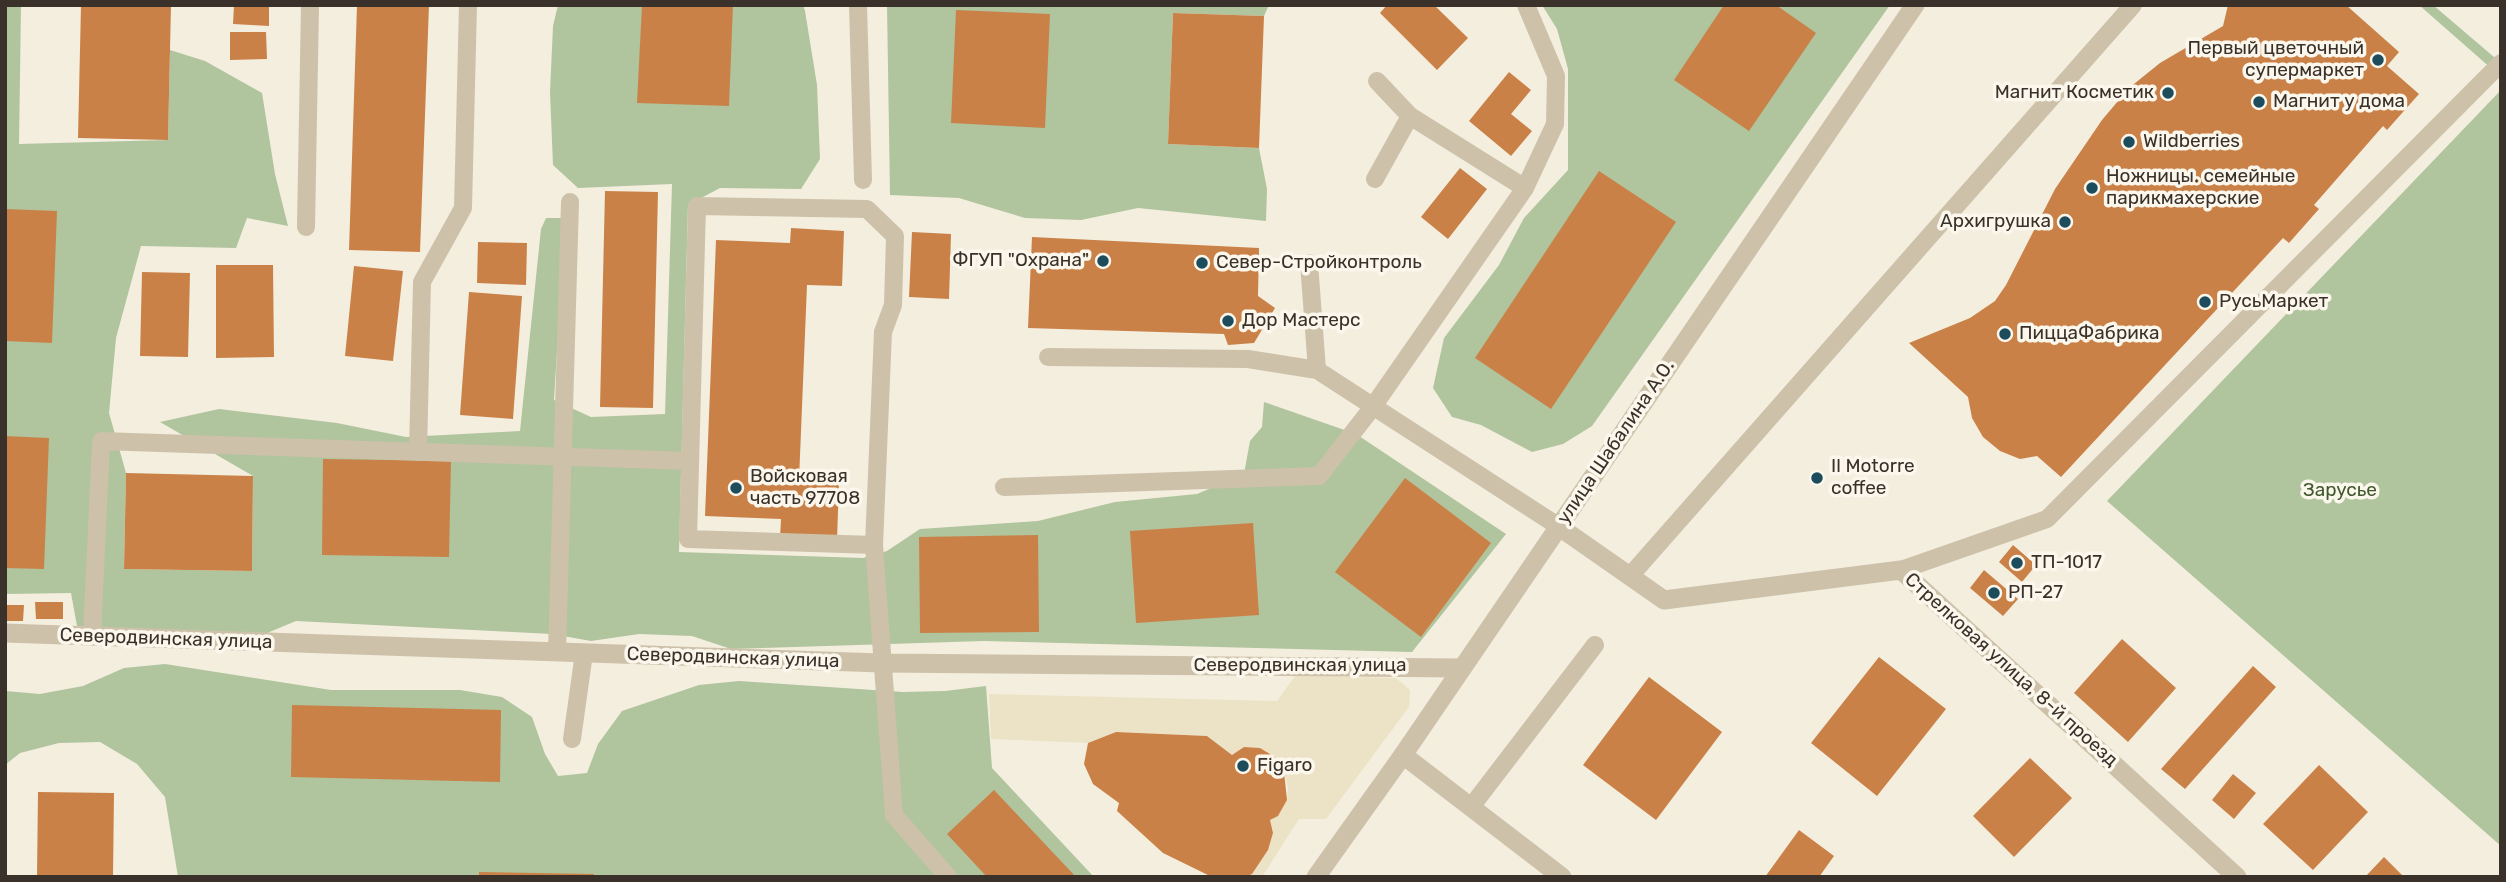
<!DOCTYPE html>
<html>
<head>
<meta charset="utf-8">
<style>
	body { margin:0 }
	#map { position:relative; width:2506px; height:882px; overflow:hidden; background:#f4eedf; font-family:Rubik,sans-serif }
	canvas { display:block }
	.frame { position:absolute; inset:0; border:7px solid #3a322a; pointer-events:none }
</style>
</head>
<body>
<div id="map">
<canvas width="2506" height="882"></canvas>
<div class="frame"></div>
</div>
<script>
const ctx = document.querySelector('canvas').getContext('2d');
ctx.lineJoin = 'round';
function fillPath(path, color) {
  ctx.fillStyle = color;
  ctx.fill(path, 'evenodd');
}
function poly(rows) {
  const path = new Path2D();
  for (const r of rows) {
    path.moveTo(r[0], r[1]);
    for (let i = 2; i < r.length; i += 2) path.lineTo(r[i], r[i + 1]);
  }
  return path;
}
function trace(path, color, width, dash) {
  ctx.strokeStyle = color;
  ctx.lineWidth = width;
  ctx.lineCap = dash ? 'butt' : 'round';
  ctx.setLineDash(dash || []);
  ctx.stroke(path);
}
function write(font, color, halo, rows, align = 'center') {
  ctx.font = font + ' Rubik,sans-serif';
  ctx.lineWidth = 7;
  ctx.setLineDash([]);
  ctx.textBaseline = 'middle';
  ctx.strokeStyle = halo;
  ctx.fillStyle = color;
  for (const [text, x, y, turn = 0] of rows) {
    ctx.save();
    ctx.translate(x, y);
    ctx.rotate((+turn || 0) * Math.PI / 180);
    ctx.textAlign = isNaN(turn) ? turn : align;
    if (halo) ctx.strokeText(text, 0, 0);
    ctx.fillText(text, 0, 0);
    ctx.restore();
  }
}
fillPath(poly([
	[5,5,21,5,19,144,168,140,170,50,205,61,262,93,275,174,288,226,247,218,236,248,141,246,116,338,109,413,126,473,124,569,252,571,253,476,160,422,219,409,337,423,406,437,520,431,541,229,546,218,565,218,554,400,591,417,665,414,672,184,578,188,553,165,550,92,553,26,558,5,803,5,805,11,817,85,820,159,801,189,720,188,688,205,679,552,863,558,887,551,920,529,1038,521,1115,502,1197,494,1244,474,1250,441,1262,427,1264,402,1356,434,1506,534,1412,652,984,641,731,649,692,636,639,634,591,641,552,634,296,621,255,638,77,626,71,593,5,594],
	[887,5,1269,5,1264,16,1173,13,1168,144,1259,148,1267,189,1266,221,1138,208,1081,220,1025,218,959,198,890,195],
	[1542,5,1890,5,1592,426,1563,444,1532,452,1481,425,1452,417,1433,388,1444,338,1499,265,1524,218,1568,170,1568,69,1557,29],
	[2419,5,2433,5,2501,63,2501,77],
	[2501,90,2501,846,2107,501],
	[165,664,331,690,460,690,502,697,532,717,545,754,558,776,587,773,598,744,622,711,699,685,739,681,903,692,945,691,986,686,992,768,1094,877,178,877,165,797,137,764,100,742,59,743,20,753,5,765,5,691,40,694,83,686,124,668]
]), '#b0c49e');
fillPath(poly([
	[1295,676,1396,678,1410,690,1409,707,1326,819,1299,819,1262,877,1245,877,1252,874,1268,850,1273,833,1270,820,1278,816,1287,800,1288,787,1284,772,1275,757,1260,748,1244,747,1232,755,1207,736,1116,732,1088,743,991,739,989,694,1277,701]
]), '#ece3c6');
fillPath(poly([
	[81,5,171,5,168,140,78,138],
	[234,5,269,5,269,26,233,24],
	[357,5,429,5,420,252,349,250],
	[642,5,733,5,729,106,637,103],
	[1387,5,1434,5,1468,38,1437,70,1380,13],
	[1724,5,1776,5,1816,33,1749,131,1674,80],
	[2228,5,2346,5,2399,52,2387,66,2419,94,2387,130,2383,126,2314,205,2319,209,2289,243,2283,238,2061,477,2037,456,2020,459,2000,451,1983,437,1972,418,1968,397,1909,343,1970,318,1995,301,2006,285,2055,189,2102,120,2129,88,2160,63,2223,26],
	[956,10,1050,14,1045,128,951,123],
	[1173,13,1264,16,1259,148,1168,144],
	[230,32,266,32,267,59,230,60],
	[1509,72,1531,90,1511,114,1532,131,1511,156,1469,121],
	[1460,168,1487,189,1448,239,1421,217],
	[1599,171,1676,222,1551,409,1475,358],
	[605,191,658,192,653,408,600,407],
	[5,209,57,211,52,343,5,341],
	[791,228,844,231,842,286,807,285,799,480,839,482,837,540,780,538,781,519,705,516,716,240,790,243],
	[912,232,951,234,949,299,909,297],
	[1032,237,1259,248,1258,296,1275,308,1254,343,1228,345,1224,334,1028,328],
	[478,242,527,243,526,285,477,283],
	[216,265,273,265,274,357,216,358],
	[354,266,403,271,393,361,345,356],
	[142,272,190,273,188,357,140,356],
	[469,292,522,296,513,419,460,415],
	[5,436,49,438,44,569,5,568],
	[323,459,451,461,449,557,322,555],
	[126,473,253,476,252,571,124,569],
	[1405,478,1491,543,1421,637,1335,572],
	[1253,523,1259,615,1136,623,1130,531],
	[1038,535,1039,632,920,633,919,537],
	[2013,545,2036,565,2022,582,1999,562],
	[1984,570,2018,599,2003,616,1970,588],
	[35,602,63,602,63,619,36,619],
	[5,605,24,605,23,621,5,621],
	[2122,639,2176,688,2128,742,2074,693],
	[1879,657,1946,709,1877,796,1811,743],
	[2253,666,2276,687,2185,789,2161,769],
	[1649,677,1722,732,1656,820,1583,765],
	[292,705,501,710,500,782,291,777],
	[1116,732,1207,736,1232,755,1244,747,1260,748,1275,757,1284,772,1287,800,1278,816,1270,820,1273,833,1268,850,1252,874,1245,877,1212,877,1163,853,1117,811,1119,803,1093,784,1084,764,1088,743],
	[2030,758,2072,798,2014,857,1973,816],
	[2319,765,2368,812,2313,870,2263,824],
	[2233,774,2256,793,2234,819,2212,800],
	[994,790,1076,877,987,877,947,834],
	[38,792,114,793,113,877,37,877],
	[1799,830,1834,856,1819,877,1765,877],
	[2384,857,2404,877,2365,877],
	[479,872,594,874,594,877,479,877]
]), '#ca8147');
trace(poly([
	[858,5,863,180],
	[1377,81,1410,116],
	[1375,179,1410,116,1525,188],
	[697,206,867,209,895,236,893,305,883,332,874,545,688,539,697,206],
	[306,227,310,5],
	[1309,263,1317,370],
	[1048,357,1248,359,1317,370,1558,526],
	[418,452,422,282,463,208,468,5],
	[1004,487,1319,476,1372,408,1525,188,1555,124,1556,76,1526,5],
	[874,545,894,815,948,877],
	[1901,570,2047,519,2501,63],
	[1630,576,2133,5],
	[92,636,101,441,690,461],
	[557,652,570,202],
	[572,739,584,653],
	[1471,807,1595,645]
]), '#cdc1aa', 18);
trace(poly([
	[1558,526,1664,600,1901,570,2237,877],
	[5,633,881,663,1461,668],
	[1403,755,1562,877]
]), '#cdc1aa', 19);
trace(poly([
	[1316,877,1403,755,1915,5]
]), '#cdc1aa', 19);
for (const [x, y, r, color] of [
	[2378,60,7,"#1d4c5d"],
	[2168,93,7,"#1d4c5d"],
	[2259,102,7,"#1d4c5d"],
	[2129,142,7,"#1d4c5d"],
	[2092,188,7,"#1d4c5d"],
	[2065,222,7,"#1d4c5d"],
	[1103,261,7,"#1d4c5d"],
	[1202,263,7,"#1d4c5d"],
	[2205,302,7,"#1d4c5d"],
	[1228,321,7,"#1d4c5d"],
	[2005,334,7,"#1d4c5d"],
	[1817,478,7,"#1d4c5d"],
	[736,488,7,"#1d4c5d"],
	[2017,563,7,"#1d4c5d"],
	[1994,593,7,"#1d4c5d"],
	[1243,766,7,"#1d4c5d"]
]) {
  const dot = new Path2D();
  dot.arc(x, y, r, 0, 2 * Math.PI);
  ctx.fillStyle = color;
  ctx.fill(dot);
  trace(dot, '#fbf7ec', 2.5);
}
write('19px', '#3a322a', '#fbf7ec', [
	["Первый цветочный",2364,49,"right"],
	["супермаркет",2364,71,"right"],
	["Магнит Косметик",2154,93,"right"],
	["Магнит у дома",2273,102],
	["Wildberries",2143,142],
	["Ножницы. семейные",2106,177],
	["парикмахерские",2106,199],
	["Архигрушка",2051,222,"right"],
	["ФГУП \"Охрана\"",1089,261,"right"],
	["Север-Стройконтроль",1216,263],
	["РусьМаркет",2219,302],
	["Дор Мастерс",1242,321],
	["ПиццаФабрика",2019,334],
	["Il Motorre",1831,467],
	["coffee",1831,489],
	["Войсковая",750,477],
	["часть 97708",750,499],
	["ТП-1017",2031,563],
	["РП-27",2008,593],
	["Figaro",1257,766]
], 'left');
write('19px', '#3a322a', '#fbf7ec', [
	["улица Шабалина А.О.",1616,442,-56],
	["Северодвинская улица",166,639,2],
	["Северодвинская улица",733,658,2],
	["Северодвинская улица",1300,666],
	["Стрелковая улица, 8-й проезд",2011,670,42]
]);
write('19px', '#40592d', '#fbf7ec', [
	["Зарусье",2340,491]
]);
</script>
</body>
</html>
